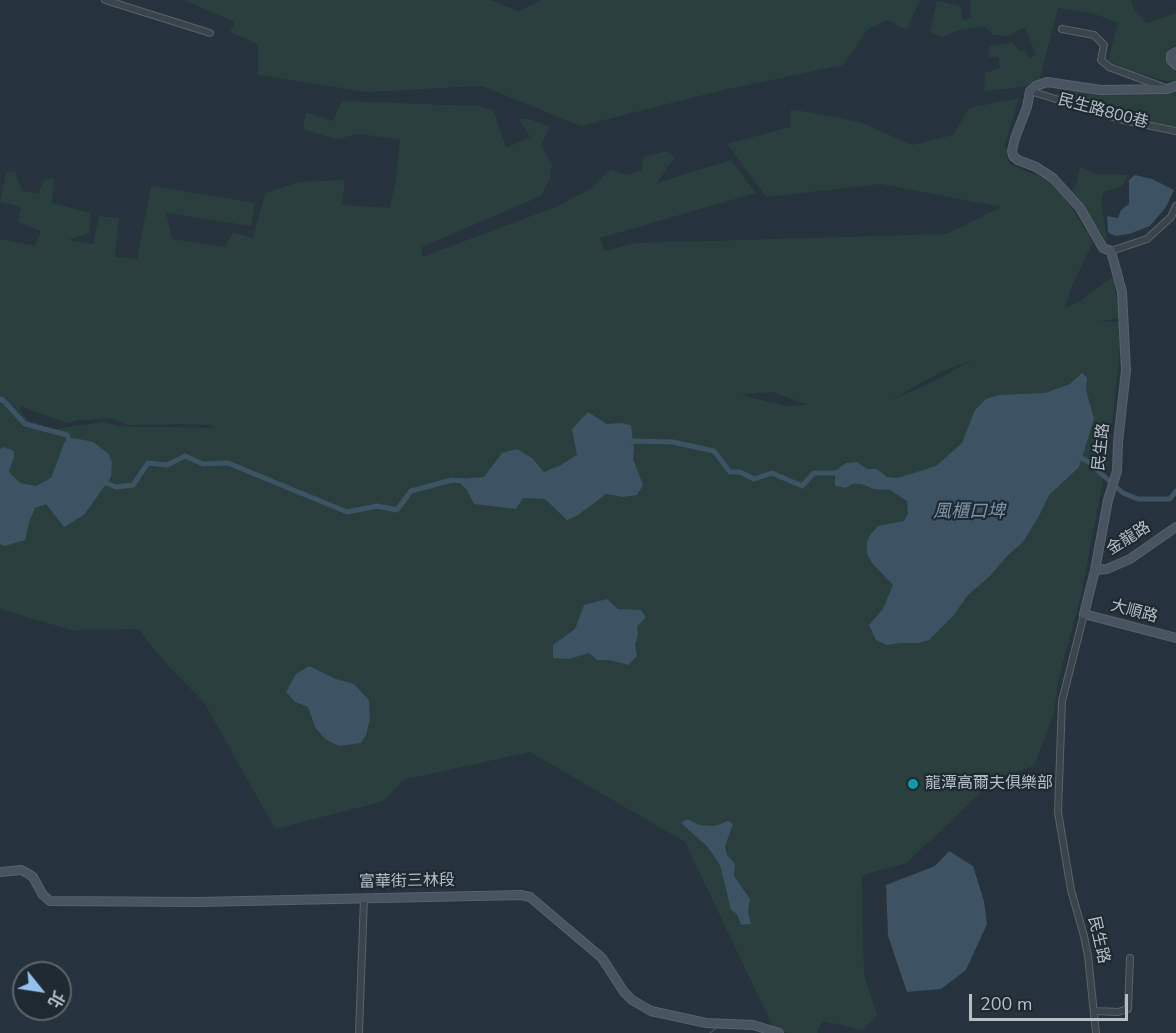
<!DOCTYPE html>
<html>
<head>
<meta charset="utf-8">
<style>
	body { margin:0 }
	#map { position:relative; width:1176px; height:1033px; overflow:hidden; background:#26323c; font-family:"Nunito Sans","Noto Sans TC",sans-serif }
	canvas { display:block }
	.north { position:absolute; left:12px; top:961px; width:60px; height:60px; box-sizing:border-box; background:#1f2931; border:2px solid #5b656d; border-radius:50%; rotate:120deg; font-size:16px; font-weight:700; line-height:24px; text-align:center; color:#b6bfc7 }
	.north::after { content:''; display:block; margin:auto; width:21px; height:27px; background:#94c2ee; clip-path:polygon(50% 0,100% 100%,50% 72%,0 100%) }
	.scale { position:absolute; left:969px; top:994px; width:159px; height:27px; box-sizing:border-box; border:3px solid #b6bfc7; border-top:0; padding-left:8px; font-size:18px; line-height:21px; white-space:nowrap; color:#b6bfc7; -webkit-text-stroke:4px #1f2931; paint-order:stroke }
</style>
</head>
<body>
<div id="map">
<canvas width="1176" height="1033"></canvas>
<div class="north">北</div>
<div class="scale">200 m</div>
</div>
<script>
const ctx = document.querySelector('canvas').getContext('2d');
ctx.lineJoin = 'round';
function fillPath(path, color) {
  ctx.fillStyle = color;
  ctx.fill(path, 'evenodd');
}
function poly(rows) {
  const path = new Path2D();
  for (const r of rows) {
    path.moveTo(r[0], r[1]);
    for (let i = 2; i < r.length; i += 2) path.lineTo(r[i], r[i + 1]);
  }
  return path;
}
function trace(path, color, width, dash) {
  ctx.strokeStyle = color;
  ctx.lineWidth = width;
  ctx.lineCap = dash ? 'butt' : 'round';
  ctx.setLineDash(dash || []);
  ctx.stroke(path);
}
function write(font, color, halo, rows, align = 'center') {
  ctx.font = font + ' "Nunito Sans","Noto Sans TC",sans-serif';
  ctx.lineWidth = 4.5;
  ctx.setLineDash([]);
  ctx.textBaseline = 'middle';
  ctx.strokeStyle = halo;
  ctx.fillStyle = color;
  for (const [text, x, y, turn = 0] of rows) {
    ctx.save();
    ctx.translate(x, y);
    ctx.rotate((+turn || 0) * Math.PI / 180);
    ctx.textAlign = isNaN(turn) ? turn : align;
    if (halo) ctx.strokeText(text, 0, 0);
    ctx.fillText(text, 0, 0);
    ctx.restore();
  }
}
fillPath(poly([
	[183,0,490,0,518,11,542,0,920,0,906,30,888,20,868,29,843,65,719,91,581,126,482,86,367,92,258,75,258,44,230,32,235,22],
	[970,0,1131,0,1134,10,1147,23,1176,13,1176,45,1170,49,1165,56,1176,65,1176,81,1169,82,1131,71,1108,61,1118,23,1092,13,1058,8,1039,82,1024,87,984,91,985,73,1000,68,998,57,988,57,990,46,1013,43,1020,51,1025,50,1029,58,1036,55,1025,27,1008,36,993,35,983,26,956,31,942,37,930,32,937,1,961,6,962,20,971,18],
	[1176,89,1176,127,1145,122,1120,106,1098,109,1054,94,1069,91,1147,92],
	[1019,98,1005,144,1009,164,1044,178,1058,187,1093,242,1071,288,1065,308,1080,301,1113,276,1120,318,1095,322,1123,322,1107,469,1105,469,1081,596,1060,673,1053,716,1034,766,996,778,907,863,862,875,864,975,877,1015,863,1030,822,1021,817,1033,789,1033,774,1029,685,842,530,752,403,780,384,801,275,829,205,704,169,667,138,629,71,630,0,609,0,239,35,246,41,231,17,222,21,207,0,202,6,172,15,171,22,191,39,193,44,180,54,177,52,203,91,213,89,233,68,240,93,244,99,216,119,218,115,257,137,259,151,186,255,203,251,226,166,213,172,239,225,247,233,232,253,238,265,193,299,182,345,180,342,205,390,208,396,179,400,139,357,134,338,139,325,136,303,129,306,112,333,121,342,101,479,106,494,111,506,148,530,137,519,119,529,119,550,127,541,145,552,164,550,179,541,196,422,247,422,257,558,206,592,188,610,169,627,175,642,170,643,157,667,151,675,157,657,183,731,160,756,193,600,238,605,251,636,243,947,234,1001,207,881,184,766,197,727,144,790,127,791,109,860,122,912,145,953,135,969,108],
	[972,360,932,382,889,401,943,371],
	[773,392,809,405,787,406,740,395],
	[20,406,67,423,79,420,112,418,127,425,182,424,208,425,217,428,118,426,103,422,55,429,29,421,20,410],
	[1080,167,1096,174,1128,175,1122,186,1103,192,1101,201,1107,242,1072,190,1076,185]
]), '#293f3e');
fillPath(poly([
	[1135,175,1152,179,1174,190,1166,207,1150,226,1129,234,1115,236,1108,232,1107,216,1118,218,1121,210,1129,204,1129,180],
	[1082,373,1087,378,1086,390,1094,419,1079,467,1049,495,1039,516,1023,542,1007,556,990,576,968,595,953,616,929,640,919,643,900,643,887,645,876,640,869,625,883,609,893,585,872,563,867,553,867,542,870,535,878,526,904,521,908,514,907,501,890,490,874,489,861,484,852,484,846,488,835,486,835,471,846,463,857,462,867,469,877,469,887,477,897,478,936,466,962,443,975,410,986,399,1000,395,1045,393,1070,384],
	[588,412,607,424,620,423,631,425,634,450,633,459,643,485,637,495,623,497,606,494,578,515,567,520,545,499,523,498,516,509,474,504,467,490,456,479,484,477,502,453,517,449,532,458,544,472,561,465,577,455,572,429],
	[74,438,93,442,109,454,112,463,111,477,84,515,64,527,46,504,35,508,29,522,25,540,5,546,0,544,0,449,4,447,14,451,14,457,9,472,20,483,36,486,51,478,65,441],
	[607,599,618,609,641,610,646,617,637,627,638,635,635,645,637,656,628,665,609,660,597,660,589,653,569,659,553,658,553,645,575,629,584,605],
	[309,666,336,679,354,684,369,700,370,720,366,735,361,743,339,746,325,739,315,727,308,707,295,702,286,692,296,674],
	[687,819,700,825,714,826,728,821,733,824,725,846,727,855,735,864,734,876,750,899,748,912,751,924,741,925,737,914,731,910,720,865,707,846,681,823],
	[949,851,973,866,984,901,987,924,966,970,941,989,907,992,888,936,886,885,935,866]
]), '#3d5263');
trace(poly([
	[710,1033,716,1028]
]), '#3d5263', 1.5);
trace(poly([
	[0,400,2,399,25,424,67,435,72,446],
	[627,444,634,441,673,442,714,451,730,472,740,472,754,479,772,473,802,486,814,473,840,473],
	[1076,459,1081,458,1087,461,1123,493,1138,499,1170,499,1176,491],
	[101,481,116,487,133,485,148,463,167,465,185,456,203,464,228,463,347,512,377,506,397,510,411,491,452,480,464,481]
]), '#3d5263', 5);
const street = poly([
	[105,0,210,33],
	[1062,29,1094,35,1104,45,1101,60,1109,67,1163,87],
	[1030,91,1123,120,1176,131],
	[1111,251,1147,239,1171,217,1176,206],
	[1084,614,1062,701,1058,812,1071,890,1084,936,1088,956,1096,1033],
	[1095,1011,1118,1012,1128,1009,1130,958],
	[359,1033,364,898]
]);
const secondary = poly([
	[1176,52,1171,55,1171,60,1176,65],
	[1176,86,1167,89,1101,90,1047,82,1036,86,1030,91,1027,107,1015,138,1012,151,1013,156,1018,160,1036,167,1053,178,1080,208,1103,248,1111,251,1122,292,1126,370,1118,442,1117,471,1108,500,1095,570,1084,614,1176,638],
	[1095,570,1107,569,1130,559,1176,527],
	[0,872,21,870,27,873,33,877,43,895,50,901,198,902,521,895,530,897,602,958,624,992,632,1000,651,1011,706,1023,753,1025,779,1033]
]);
trace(street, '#58626a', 8);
trace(secondary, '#58626a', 10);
trace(street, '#3a444c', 6);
trace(secondary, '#48545f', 8);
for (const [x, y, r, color] of [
	[913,784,6,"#0f9aa8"]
]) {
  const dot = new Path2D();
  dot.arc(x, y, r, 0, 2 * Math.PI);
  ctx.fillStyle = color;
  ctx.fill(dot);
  trace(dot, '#1f2931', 2);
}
write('16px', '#b6bfc7', '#1f2931', [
	["民生路800巷",1103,112,15],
	["民生路",1102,447,-84],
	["金龍路",1129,539,-32],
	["大順路",1134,612,15],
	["富華街三林段",407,882,-1],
	["民生路",1098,940,77]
]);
write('16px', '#b6bfc7', '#1f2931', [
	["龍潭高爾夫俱樂部",925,784]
], 'left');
write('italic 18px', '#7993a8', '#1f2931', [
	["風櫃口埤",969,513]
]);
</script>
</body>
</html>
